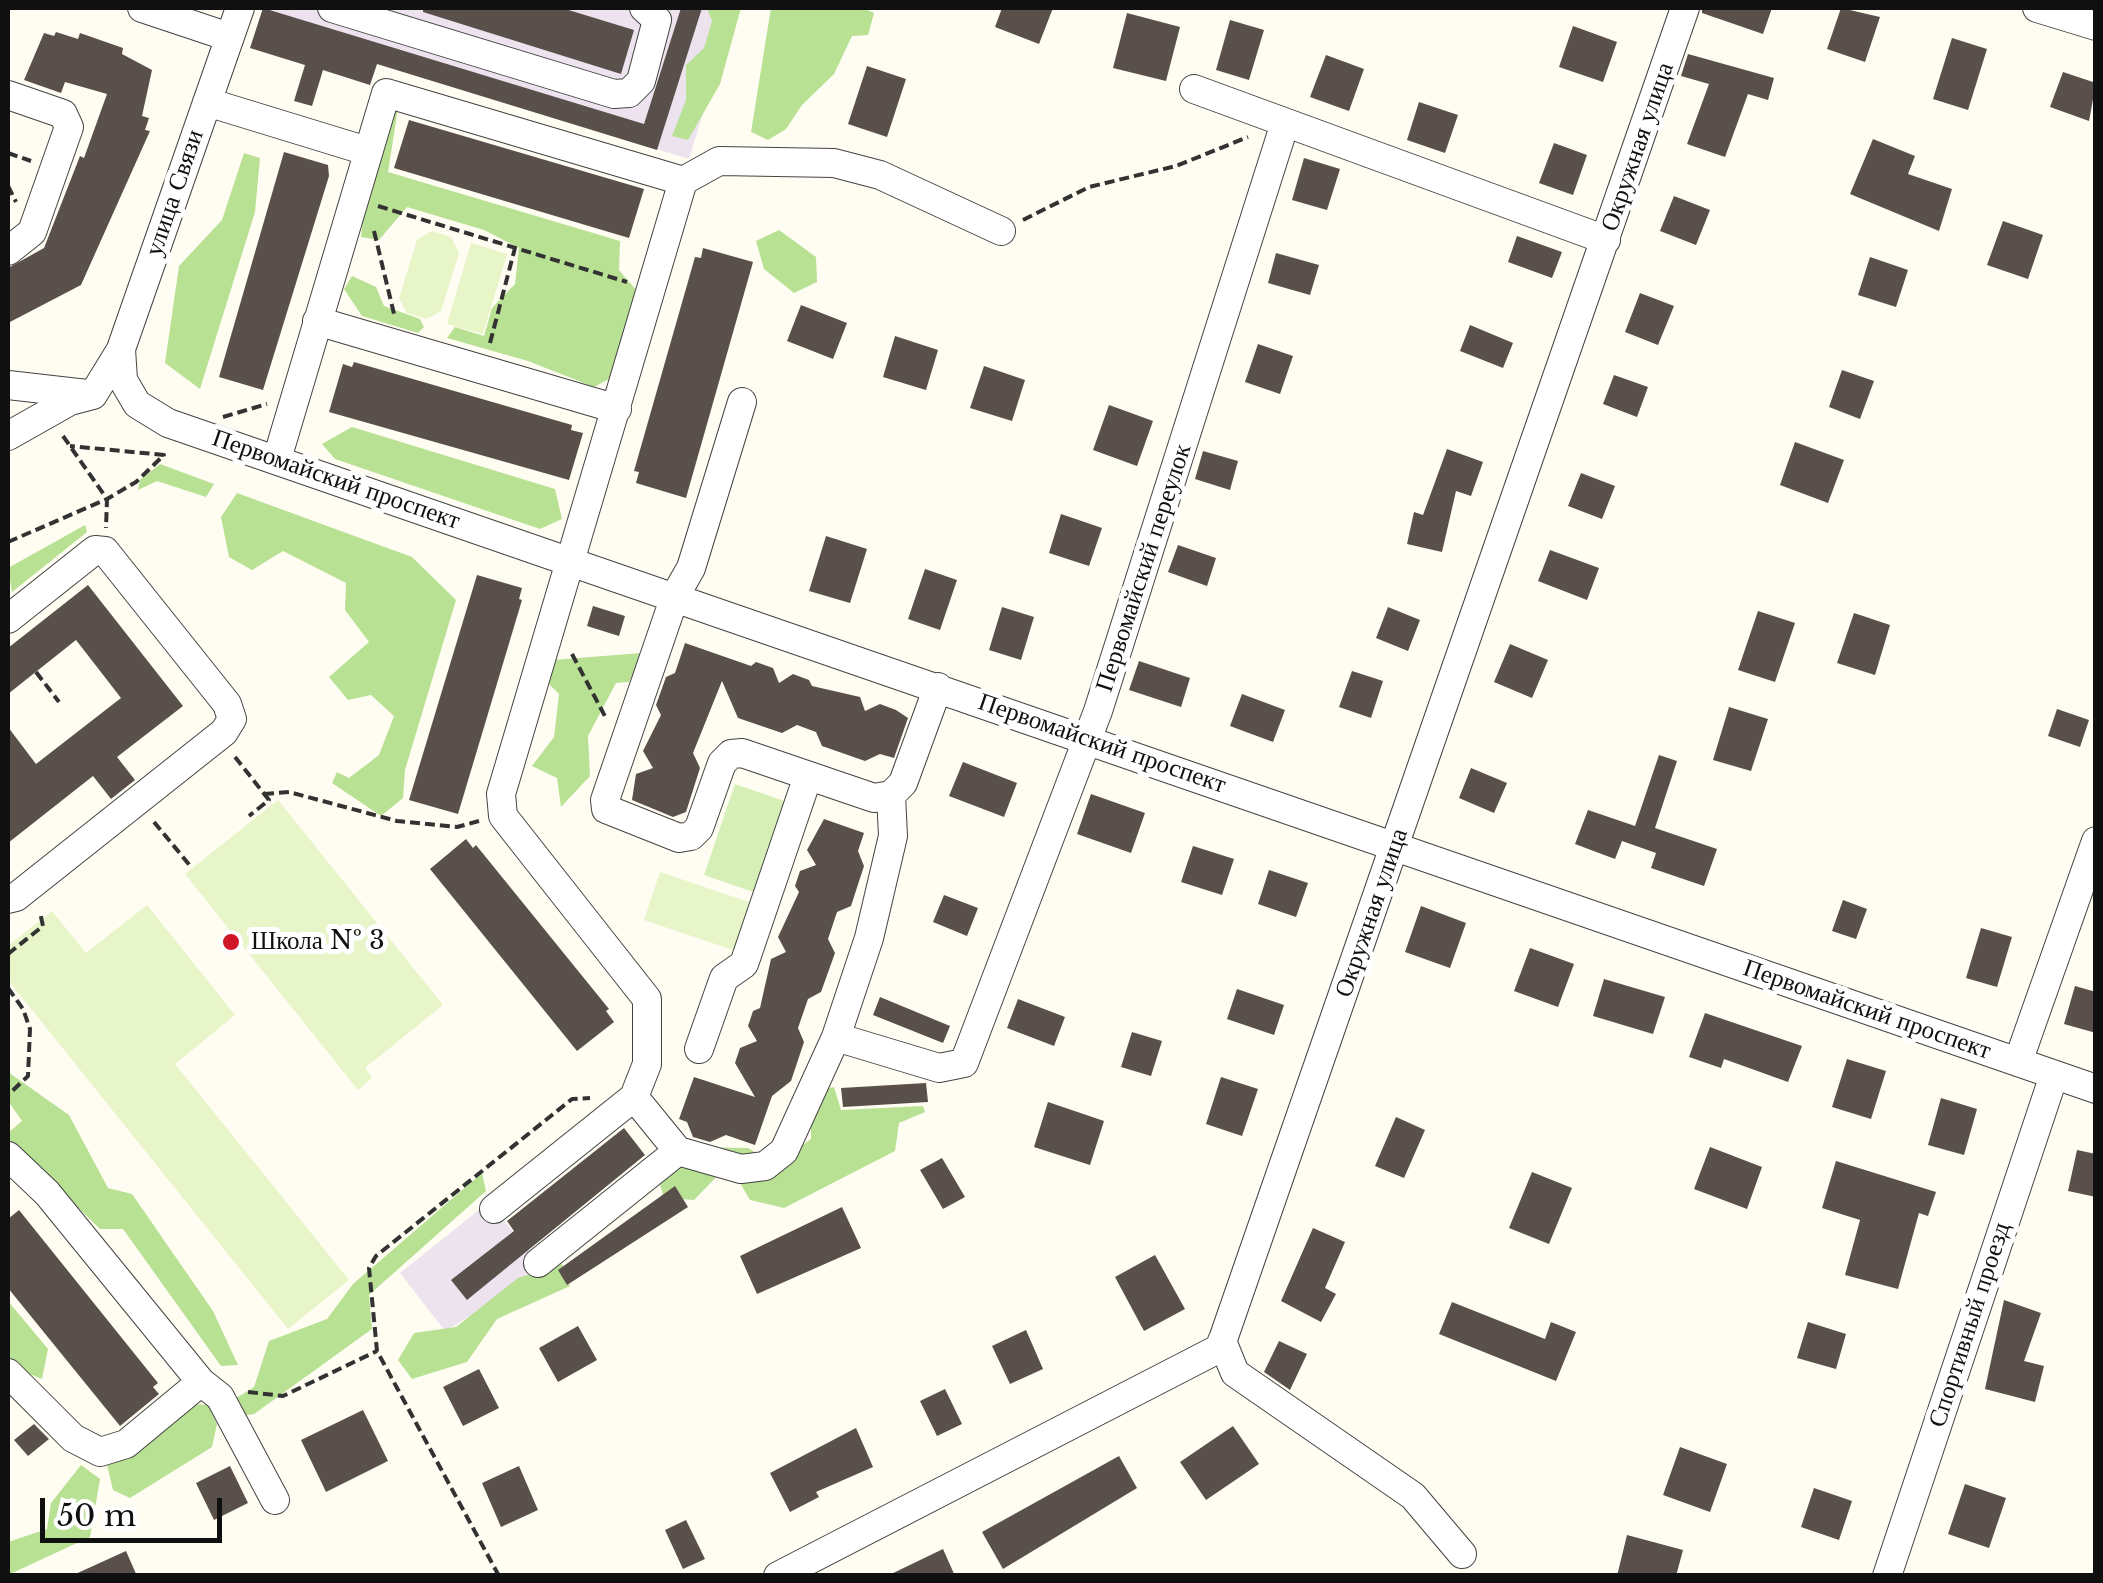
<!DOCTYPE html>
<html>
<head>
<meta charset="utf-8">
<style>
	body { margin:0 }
	#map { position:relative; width:2103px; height:1583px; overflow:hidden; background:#fffcf2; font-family:"Libre Baskerville",serif }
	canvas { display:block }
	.frame { position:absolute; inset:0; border:10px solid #101010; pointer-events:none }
	.scale { position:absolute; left:40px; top:1498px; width:182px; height:45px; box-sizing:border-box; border:5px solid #101010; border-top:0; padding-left:12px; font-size:30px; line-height:35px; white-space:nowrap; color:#101010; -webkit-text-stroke:8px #fff; paint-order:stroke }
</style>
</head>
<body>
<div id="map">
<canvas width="2103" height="1583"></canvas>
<div class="frame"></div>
<div class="scale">50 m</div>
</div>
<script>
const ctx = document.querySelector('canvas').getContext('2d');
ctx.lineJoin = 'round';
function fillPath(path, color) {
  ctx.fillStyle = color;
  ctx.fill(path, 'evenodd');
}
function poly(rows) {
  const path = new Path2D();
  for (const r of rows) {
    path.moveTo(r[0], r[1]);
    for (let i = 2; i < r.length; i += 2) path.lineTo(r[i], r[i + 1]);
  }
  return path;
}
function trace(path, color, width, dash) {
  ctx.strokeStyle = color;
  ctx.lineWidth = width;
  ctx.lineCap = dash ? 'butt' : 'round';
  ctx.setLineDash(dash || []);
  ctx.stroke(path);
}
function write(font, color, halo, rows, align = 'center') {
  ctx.font = font + ' "Libre Baskerville",serif';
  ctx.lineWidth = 10;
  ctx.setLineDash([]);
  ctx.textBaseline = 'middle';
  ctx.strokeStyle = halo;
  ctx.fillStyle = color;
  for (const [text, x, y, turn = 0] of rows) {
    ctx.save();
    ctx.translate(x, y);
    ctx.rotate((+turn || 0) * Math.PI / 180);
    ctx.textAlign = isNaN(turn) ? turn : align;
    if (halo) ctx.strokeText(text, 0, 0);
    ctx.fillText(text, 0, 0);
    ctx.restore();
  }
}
fillPath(poly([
	[263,8,735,8,689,159,377,64,370,85,250,48],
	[489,1202,545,1271,445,1331,400,1273]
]), '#ede3ef');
fillPath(poly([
	[735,784,787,802,756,893,704,875]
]), '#d5efb6');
fillPath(poly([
	[707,8,741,8,720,84,688,140,672,136,686,100,686,65,704,48,712,21],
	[771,8,863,8,874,13,868,35,852,36,834,74,802,105,786,129,768,140,751,132],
	[399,102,388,172,620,241,619,270,637,291,611,378,594,387,528,361,447,338,455,327,484,336,492,308,515,284,519,248,484,230,407,207,379,240,361,237,368,163],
	[244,153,260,158,255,212,200,389,165,363,179,266,222,220],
	[779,230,816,257,817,282,794,293,764,269,756,241],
	[352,276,376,287,384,306,420,319,424,327,418,333,362,316,344,289],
	[352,427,555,489,562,519,540,529,335,459,322,444],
	[160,464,214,484,206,497,157,481,138,490,140,480],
	[237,493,412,557,456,600,405,770,403,798,381,816,332,783,337,772,349,778,379,755,394,716,371,695,348,700,329,677,369,642,345,610,346,583,283,551,252,570,229,557,221,517],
	[85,525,87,532,12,592,8,568],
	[642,653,629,682,616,683,588,736,590,776,561,807,557,778,532,766,554,737,559,694,545,680,552,660],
	[8,1072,69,1115,108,1188,132,1194,213,1311,238,1365,221,1366,123,1229,100,1229,8,1140,8,1133,22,1121,8,1101],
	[834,1087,841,1110,923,1106,925,1112,899,1123,895,1151,784,1208,750,1200,729,1164,694,1200,664,1198,659,1181,695,1147,748,1148,775,1164,811,1139,811,1092],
	[482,1173,486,1191,369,1295,372,1329,254,1414,240,1416,233,1400,254,1387,269,1341,327,1319,353,1284],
	[562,1264,570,1286,497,1319,467,1362,412,1379,398,1360,414,1333,456,1327,518,1278],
	[8,1301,48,1349,42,1379,8,1365],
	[177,1403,208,1405,217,1424,212,1447,130,1498,113,1490,106,1460],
	[81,1465,100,1479,90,1537,8,1575,8,1542,47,1529,51,1503]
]), '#b9e194');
fillPath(poly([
	[432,231,451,237,459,253,441,311,426,319,407,313,399,298,417,240],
	[471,243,507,254,483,334,447,324],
	[278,800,443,1005,365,1068,372,1078,358,1090,185,874],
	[660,872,752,903,736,951,644,920],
	[147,905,235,1015,175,1064,349,1280,288,1329,8,980,8,946,52,911,86,953]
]), '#e7f5c9');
fillPath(poly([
	[263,8,644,124,681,8,702,8,657,150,377,64,370,85,323,70,312,106,294,101,305,65,250,48],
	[423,8,562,8,634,30,621,74,423,12],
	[1002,8,1053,8,1039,44,995,27],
	[1702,8,1772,8,1763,34,1702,13],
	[1841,8,1880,17,1865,62,1827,49],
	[1127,13,1180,27,1166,81,1113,68],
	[1230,20,1264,30,1249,80,1216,70],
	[1573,26,1617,42,1603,82,1559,67],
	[56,32,78,39,80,33,123,48,122,54,152,70,142,116,149,118,145,130,150,131,81,285,8,323,8,268,44,248,80,156,84,158,107,94,65,82,61,93,24,80,44,33,54,36],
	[1952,38,1987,49,1968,110,1933,99],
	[1688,54,1774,78,1768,100,1748,94,1725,157,1687,144,1709,84,1681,76],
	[1326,55,1364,69,1349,111,1310,97],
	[867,66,906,79,887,137,848,124],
	[2063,72,2096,83,2089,121,2050,107],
	[1419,102,1458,115,1445,153,1407,140],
	[409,120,644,189,629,238,394,168],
	[1873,139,1915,156,1908,174,1952,189,1939,231,1850,194],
	[1554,143,1587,155,1573,195,1539,183],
	[284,152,328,165,329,176,263,390,219,377],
	[1304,158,1340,169,1327,210,1292,200],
	[1674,196,1710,210,1696,245,1660,231],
	[2003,221,2043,235,2028,279,1987,265],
	[1517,236,1562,252,1552,278,1508,262],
	[703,248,753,262,686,498,636,483,639,472,634,471,695,257,701,258],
	[1276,253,1319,265,1310,295,1268,283],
	[1870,257,1908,270,1896,307,1858,295],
	[1640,293,1674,306,1658,345,1625,332],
	[801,305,847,323,833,359,787,341],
	[1470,325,1513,343,1503,368,1460,351],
	[895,336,938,350,926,390,883,377],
	[1258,344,1293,356,1280,394,1245,382],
	[354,362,572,425,571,430,583,433,569,480,329,412,343,364,352,367],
	[984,366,1025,380,1012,421,970,408],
	[1842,370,1874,381,1860,419,1829,407],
	[1614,375,1648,387,1637,417,1603,404],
	[1109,405,1153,421,1137,466,1093,450],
	[1795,442,1844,460,1828,503,1780,485],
	[1447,449,1483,462,1471,496,1456,491,1442,552,1407,544,1414,512,1423,515],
	[1203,451,1238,461,1230,490,1195,479],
	[1581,473,1615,486,1602,519,1568,506],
	[1061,514,1102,528,1089,566,1049,553],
	[826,536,867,549,850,603,809,591],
	[1178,545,1216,558,1207,586,1168,572],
	[1550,550,1599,568,1587,600,1538,581],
	[925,569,957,580,940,630,908,619],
	[477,575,522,588,519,599,522,600,458,814,409,800],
	[88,585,183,706,117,757,135,780,111,799,93,776,8,843,8,727,36,764,121,698,76,640,8,694,8,648],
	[593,606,625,616,619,636,587,626],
	[1002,607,1034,617,1021,660,989,650],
	[1388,607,1420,620,1408,651,1376,638],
	[1758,611,1795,623,1775,682,1738,670],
	[1854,613,1890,625,1875,675,1837,663],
	[685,643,751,666,756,662,773,668,779,683,793,674,809,680,812,686,860,697,865,711,880,704,896,710,908,718,894,758,880,754,865,761,822,746,816,732,797,725,782,733,738,718,722,681,693,753,700,768,686,812,673,817,632,800,636,774,653,768,643,751,661,715,656,705,666,677,675,673],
	[1510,644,1548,660,1532,698,1494,682],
	[1139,661,1190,678,1181,707,1129,690],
	[1352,671,1383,681,1371,718,1339,707],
	[1242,694,1285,710,1273,742,1230,726],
	[1729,707,1768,719,1751,771,1713,760],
	[2057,709,2089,720,2080,747,2048,736],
	[1659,755,1677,761,1655,828,1717,849,1704,886,1651,868,1656,853,1622,841,1615,859,1575,844,1588,810,1635,826],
	[963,762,1017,783,1004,817,949,796],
	[1471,768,1507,783,1494,813,1459,798],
	[1091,794,1145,813,1131,853,1077,834],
	[824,819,864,833,858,851,864,866,851,906,837,912,828,939,835,953,821,992,808,999,798,1028,804,1042,791,1081,772,1096,755,1145,726,1135,710,1142,693,1137,687,1122,679,1119,694,1077,755,1097,735,1063,740,1048,757,1041,748,1026,753,1011,760,1008,771,959,786,952,778,937,799,892,795,886,800,871,816,865,807,850],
	[466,839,473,848,476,845,609,1009,606,1011,614,1022,577,1051,430,869],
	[1193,846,1234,859,1222,895,1181,882],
	[1269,870,1308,883,1296,917,1258,904],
	[944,895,978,908,967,936,933,922],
	[1843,900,1867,909,1856,939,1832,931],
	[1421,906,1466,923,1450,968,1405,952],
	[1981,928,2012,937,1997,987,1966,978],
	[1530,948,1574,964,1558,1007,1514,991],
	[1604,979,1665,997,1653,1034,1593,1016],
	[2075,986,2096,992,2096,1033,2064,1024],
	[1237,989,1284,1005,1274,1035,1227,1019],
	[880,997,950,1026,943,1043,873,1015],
	[1018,999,1065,1017,1054,1046,1007,1028],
	[1705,1013,1802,1046,1788,1082,1724,1059,1721,1068,1689,1057],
	[1132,1032,1162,1041,1151,1076,1121,1067],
	[1847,1059,1886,1071,1871,1119,1832,1107],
	[1221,1077,1258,1089,1242,1136,1206,1124],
	[926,1083,928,1102,843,1107,841,1088],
	[1941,1098,1977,1109,1964,1155,1928,1145],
	[1048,1102,1104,1121,1090,1165,1034,1147],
	[1396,1117,1425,1130,1404,1178,1375,1166],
	[624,1128,645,1155,467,1300,451,1280,514,1231,507,1221],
	[1710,1147,1762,1167,1747,1209,1694,1189],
	[2077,1150,2096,1154,2096,1197,2068,1191],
	[942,1158,965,1197,943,1209,920,1170],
	[1836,1161,1936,1192,1928,1216,1919,1213,1898,1289,1845,1275,1860,1220,1822,1208],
	[1532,1172,1572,1188,1549,1244,1509,1228],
	[675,1186,688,1207,567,1285,558,1270],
	[842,1207,861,1248,757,1294,740,1256],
	[19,1210,158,1383,153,1387,159,1394,120,1426,8,1288,8,1219],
	[1313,1228,1345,1242,1325,1288,1336,1294,1321,1322,1281,1301],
	[1155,1255,1185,1309,1144,1331,1115,1277],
	[2004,1300,2041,1313,2024,1361,2044,1366,2035,1402,1985,1389],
	[1452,1302,1545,1339,1551,1322,1576,1332,1556,1381,1439,1334],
	[1808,1322,1846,1334,1836,1369,1797,1358],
	[578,1326,597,1360,558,1382,539,1348],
	[1026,1330,1043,1369,1010,1384,992,1346],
	[1279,1341,1307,1354,1290,1390,1264,1372],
	[479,1369,499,1408,463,1426,443,1387],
	[945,1389,962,1424,937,1436,920,1401],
	[363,1410,388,1461,326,1492,301,1440],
	[34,1424,49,1439,28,1456,14,1440],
	[1233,1426,1259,1464,1206,1500,1180,1462],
	[856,1428,873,1467,816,1492,819,1497,790,1512,770,1473],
	[1680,1447,1727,1464,1710,1512,1663,1495],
	[1119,1456,1137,1488,1003,1569,982,1532],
	[230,1466,248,1503,214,1520,196,1483],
	[519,1466,538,1510,501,1527,482,1483],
	[1965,1484,2006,1498,1989,1548,1948,1534],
	[1814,1488,1852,1501,1839,1540,1801,1527],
	[686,1520,705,1559,683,1569,665,1530],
	[1627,1535,1683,1550,1676,1576,1617,1576],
	[943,1549,955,1576,887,1576],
	[126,1551,137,1576,71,1576]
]), '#5a504b');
const minor = poly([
	[142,8,229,37],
	[240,8,121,349,123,380,137,404,168,423,2096,1089],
	[332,8,614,94,629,93,641,81,657,20,644,8],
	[2037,8,2096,26],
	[1194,89,1606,240],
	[8,95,63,114,69,127,32,232,8,251],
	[207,102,367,151],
	[683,181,719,161,834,163,880,175,1001,231],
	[317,321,617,409],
	[8,385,87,394],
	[742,402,691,568,675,596,605,800,606,809,679,838,691,836,699,828,722,763,731,754,742,753,874,798,891,795,903,783,938,687],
	[8,436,70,401,93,395,120,351],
	[277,459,386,93,683,181,501,794,503,816,647,999,647,1064,634,1097,494,1209],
	[8,619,95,550,105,551,227,704,232,719,224,732,16,897,8,899],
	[836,1037,939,1068,964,1063,1098,711,1285,123],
	[699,1049,724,978,744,964,808,776],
	[2018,1062,2096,841],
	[634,1097,678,1151,741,1169,765,1166,784,1151,836,1037,869,938,893,836,891,795],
	[8,1156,47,1193,201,1382,220,1397,275,1500],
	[538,1263,678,1151],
	[1222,1341,1235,1373,1413,1496,1462,1554],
	[8,1373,73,1438,100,1452,126,1444,201,1382],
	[778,1576,1220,1348,1685,8],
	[1887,1576,2054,1075]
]);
trace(minor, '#434343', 30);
trace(poly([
	[8,153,31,161],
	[8,186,16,202],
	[378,206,627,282],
	[1023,220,1089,187,1176,166,1248,137],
	[374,231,395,318],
	[490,343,515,248],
	[223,417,267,404],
	[63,436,107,499,106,528],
	[8,542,107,499,136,482,164,455,70,446],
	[572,654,607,720],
	[36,672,59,702],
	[235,757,269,800,249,816],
	[264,794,289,792,397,821,457,827,479,821],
	[154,822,192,868],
	[8,954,43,926,40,912],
	[8,988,23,1009,30,1029,28,1076,8,1095],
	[248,1392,283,1396,377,1351],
	[499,1576,377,1351,369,1268,376,1256,572,1099,590,1098]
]), '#323232', 4, [10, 5]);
trace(minor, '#fff', 28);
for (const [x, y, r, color] of [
	[231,942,10,"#d01725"]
]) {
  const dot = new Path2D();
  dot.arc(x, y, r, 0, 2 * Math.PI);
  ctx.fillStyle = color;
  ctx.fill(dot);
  trace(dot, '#fff', 4);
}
write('25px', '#101010', '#fff', [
	["Окружная улица",1638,147,-71],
	["улица Связи",175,193,-71],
	["Первомайский проспект",336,480,19],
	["Первомайский переулок",1144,568,-72],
	["Первомайский проспект",1102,744,19],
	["Окружная улица",1372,913,-71],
	["Первомайский проспект",1867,1010,19],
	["Спортивный проезд",1970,1325,-72]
]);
write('25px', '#101010', '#fff', [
	["Школа № 3",251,942]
], 'left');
</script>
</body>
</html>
